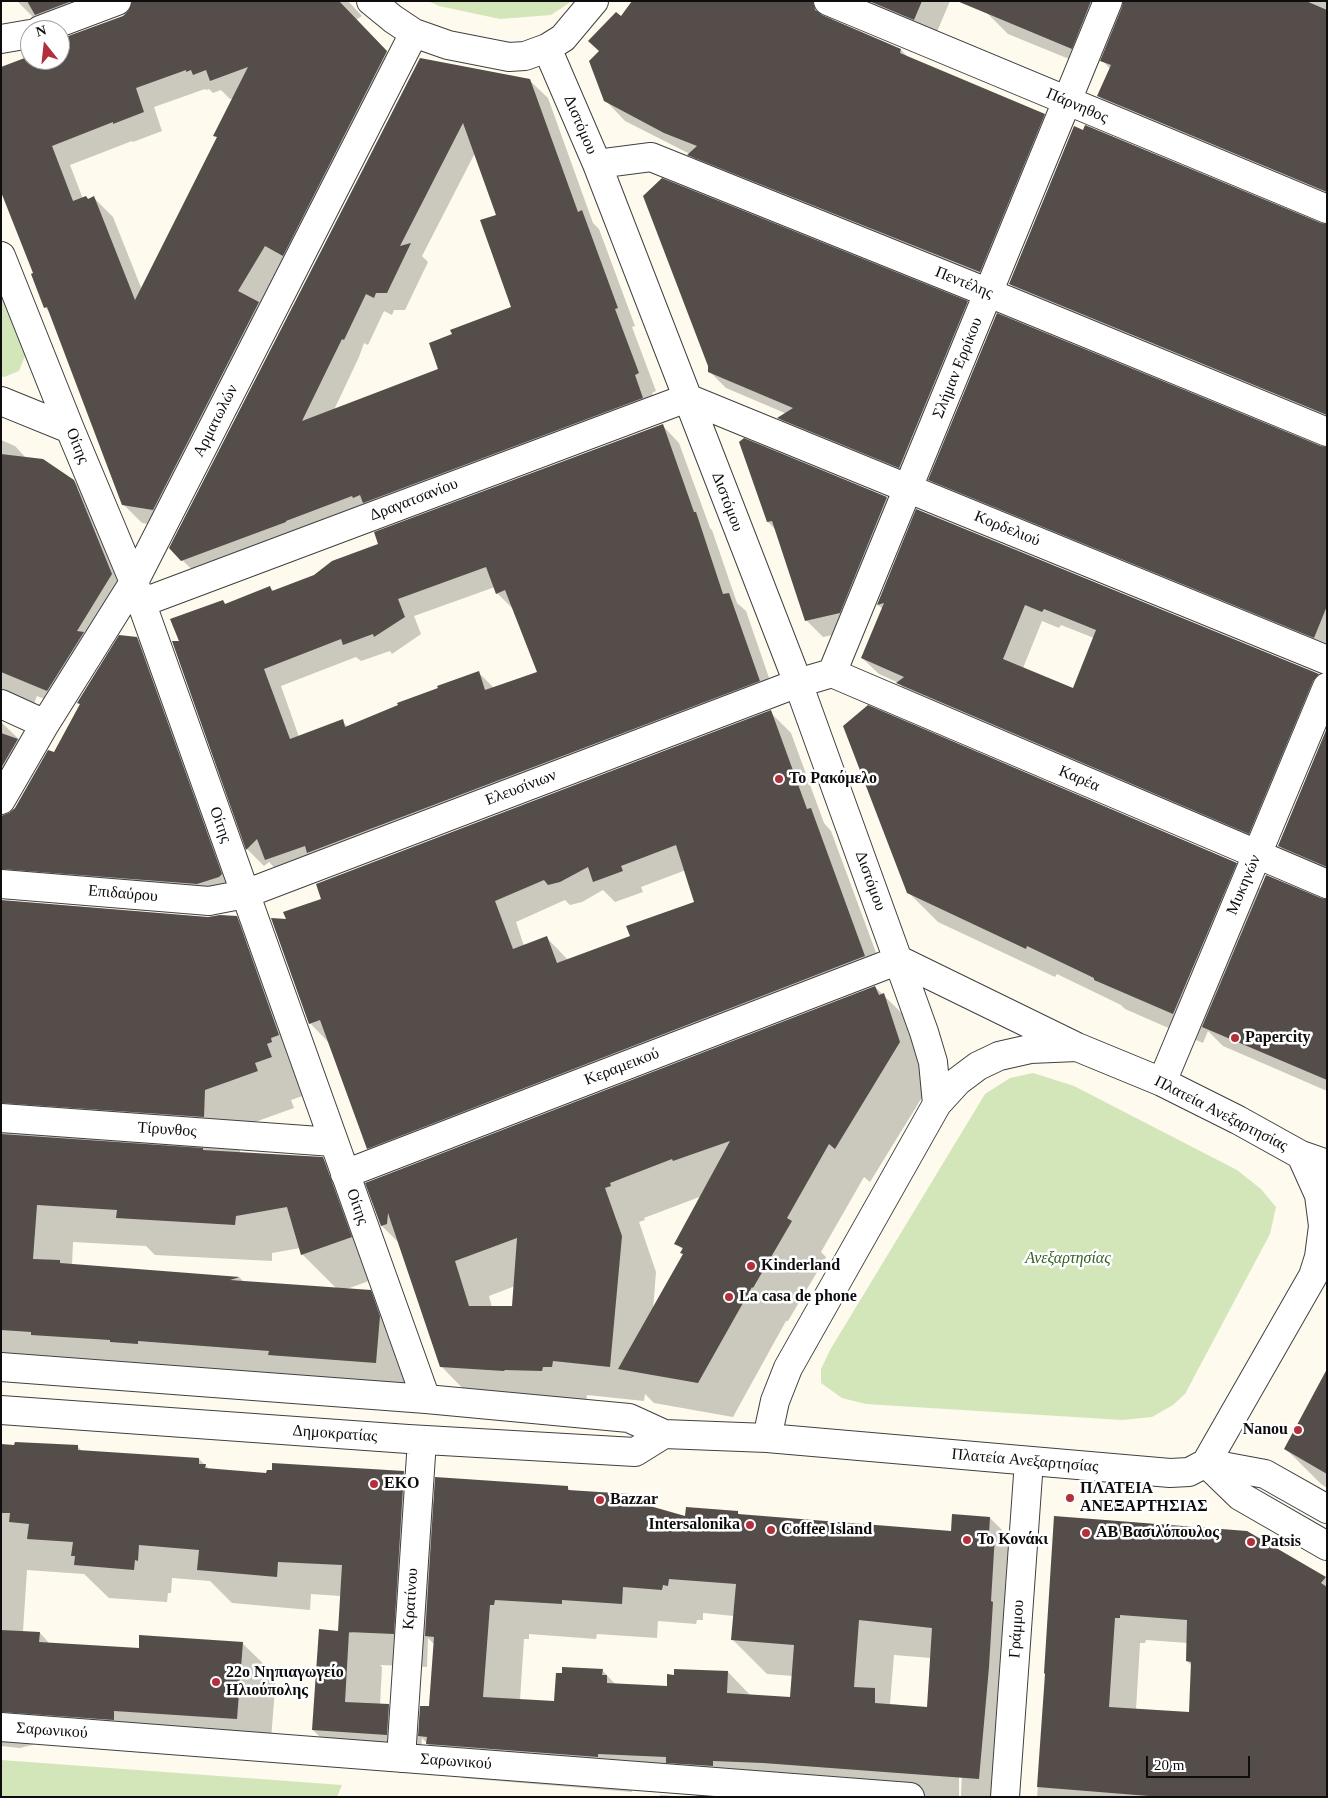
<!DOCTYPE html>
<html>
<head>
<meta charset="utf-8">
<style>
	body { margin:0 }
	#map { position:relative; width:1328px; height:1798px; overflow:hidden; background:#fefaed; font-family:"Times New Roman",serif }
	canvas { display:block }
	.frame { position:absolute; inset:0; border:2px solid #0d0d0d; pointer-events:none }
	.north { position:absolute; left:20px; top:20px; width:50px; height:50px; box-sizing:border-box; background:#fff; border:1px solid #9e9e9e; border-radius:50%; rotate:344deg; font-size:14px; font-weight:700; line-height:20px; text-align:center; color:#0d0d0d }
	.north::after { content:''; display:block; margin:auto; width:18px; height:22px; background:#b22f3c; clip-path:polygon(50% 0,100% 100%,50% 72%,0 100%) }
	.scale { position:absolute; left:1146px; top:1756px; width:104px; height:22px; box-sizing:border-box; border:2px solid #0d0d0d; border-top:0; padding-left:6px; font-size:15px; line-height:18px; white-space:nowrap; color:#0d0d0d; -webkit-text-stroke:4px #fff; paint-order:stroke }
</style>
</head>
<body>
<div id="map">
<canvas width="1328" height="1798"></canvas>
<div class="frame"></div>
<div class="north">N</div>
<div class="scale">20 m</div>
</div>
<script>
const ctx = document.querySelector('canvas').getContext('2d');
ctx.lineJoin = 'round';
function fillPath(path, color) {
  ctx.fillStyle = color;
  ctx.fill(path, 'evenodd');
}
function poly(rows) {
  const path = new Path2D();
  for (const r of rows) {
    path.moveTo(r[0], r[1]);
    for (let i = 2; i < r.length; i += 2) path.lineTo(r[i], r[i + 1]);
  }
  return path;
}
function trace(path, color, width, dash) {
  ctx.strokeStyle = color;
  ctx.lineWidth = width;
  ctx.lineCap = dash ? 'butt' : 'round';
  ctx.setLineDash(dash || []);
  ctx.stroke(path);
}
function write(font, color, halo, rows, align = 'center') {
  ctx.font = font + ' "Times New Roman",serif';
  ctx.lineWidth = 5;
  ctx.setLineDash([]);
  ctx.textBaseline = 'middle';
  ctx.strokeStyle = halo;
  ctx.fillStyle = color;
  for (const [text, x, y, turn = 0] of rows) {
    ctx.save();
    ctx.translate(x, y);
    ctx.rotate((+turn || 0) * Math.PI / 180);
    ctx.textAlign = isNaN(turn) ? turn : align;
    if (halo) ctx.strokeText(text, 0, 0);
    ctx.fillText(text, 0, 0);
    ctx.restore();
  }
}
fillPath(poly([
	[428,1,572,1,551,15,500,19,439,6],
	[1,297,25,356,19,371,4,377,1,376],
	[1033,1073,1074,1086,1237,1170,1261,1189,1276,1207,1270,1234,1185,1394,1173,1405,1152,1417,1122,1420,866,1404,842,1398,821,1383,821,1369,830,1350,985,1094,1010,1078],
	[1,1760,342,1785,337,1797,1,1797]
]), '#d3e6ba');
fillPath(poly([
	[17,1,348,1,362,16,356,20,405,71,260,305,277,322,172,528,142,523,123,504,50,313,45,307,34,274,1,190,30,57,30,60,60,60,60,41,123,17,130,12,134,4,60,31,52,30,37,15,33,17],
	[205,89,206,90,209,89,213,93,221,90,230,99,234,98,215,135,218,138,142,290,113,217,94,198,89,200,83,199,70,165,132,141,133,142,162,131,154,107],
	[636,1,950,1,934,39,833,15,832,21,901,50,909,58,1044,115,1064,134,999,291,709,174,690,154,625,121,605,100,600,51,621,18],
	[993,1,1327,1,1327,203,1118,116,1099,96,1110,69,1102,60,1124,6,1118,8,1091,68,1008,34,988,14],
	[421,59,529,80,548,98,593,223,599,229,635,326,632,327,656,391,652,393,661,416,201,578,182,560],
	[475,153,497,216,513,308,439,369,334,410,359,357,364,343,368,345,384,311,392,315,394,310,405,310,428,262,422,256],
	[1321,225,1327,225,1327,426,1030,304,1010,284],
	[967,302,984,319,916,484,795,434,779,418,787,414,726,388,709,371,709,365],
	[662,425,679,443,710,528,712,530,737,603,746,611,776,698,283,877,269,862,264,866,247,849,173,642,181,643,223,601,226,605,270,588,274,591,314,576,379,545],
	[495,587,497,593,514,610,538,672,494,688,478,672,348,727,342,721,299,737,281,686,356,657,361,661,390,651,392,654,421,634,414,616],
	[1,440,15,446,27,459,74,481,91,498,128,591,64,707,37,696,32,709,3,714,2,723,21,741,1,792],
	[745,440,887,498,904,515,856,630,823,637,806,620,776,530,768,522],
	[1321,448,1327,448,1327,654,949,499,930,480],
	[917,510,1302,668,1318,685,1266,850,914,700,899,683,879,674,862,658,883,609,878,605],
	[1042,621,1059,628,1061,625,1094,638,1073,689,1023,668],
	[137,638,159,661,244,897,20,874,1,855,81,705,78,703],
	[770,712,791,733,824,823,831,831,885,977,389,1169,368,1148,330,1044,310,1023,288,920,322,900],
	[686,870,696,903,631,937,568,960,547,938,524,946,516,922,565,900,570,905,582,902,603,890,615,902,643,892,641,887],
	[1327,738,1327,877,1299,865,1279,846],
	[1236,864,1261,889,1327,901,1327,1091,1223,1046,1208,1031,1203,1043,1125,1009,1121,1005,1057,974,1055,977,938,922,908,892],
	[1,903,208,918,236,917,273,954,308,1094,291,1100,294,1108,241,1127,240,1153,322,1158,360,1196,388,1274,344,1290,370,1291,407,1329,413,1399,1,1365],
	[73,1242,146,1246,155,1255,272,1261,272,1253,300,1248,302,1254,337,1289,245,1283,240,1278,72,1265],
	[875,987,918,1029,934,1078,870,1182,864,1177,821,1252,826,1257,788,1321,786,1321,733,1417,654,1403,645,1394,644,1401,587,1395,586,1402,475,1401,441,1366,399,1243,382,1226,367,1184],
	[702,1196,676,1243,683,1250,684,1255,653,1310,656,1272,639,1222,645,1220,644,1218],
	[515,1286,513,1308,492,1307,489,1296],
	[1327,1373,1327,1488,1321,1484,1286,1449],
	[1,1445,78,1447,83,1452,199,1459,210,1470,268,1474,403,1472,435,1504,567,1487,571,1491,629,1495,638,1503,686,1518,738,1513,741,1516,952,1532,990,1518,1025,1553,1015,1797,961,1797,962,1771,959,1771,959,1797,697,1797,692,1792,632,1788,632,1792,462,1778,422,1738,420,1767,346,1763,313,1730,339,1632,341,1596,311,1594,310,1610,232,1603,210,1581,172,1578,171,1593,168,1593,167,1602,109,1598,84,1574,27,1570,23,1631,25,1632,40,1633,50,1644,140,1649,242,1643,276,1676,270,1752,147,1744,147,1753,36,1744,20,1748,1,1746],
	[703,1613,734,1616,732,1639,767,1674,793,1676,791,1698,751,1696,728,1672,668,1688,616,1685,602,1670,555,1703,520,1700,524,1639,529,1639,529,1634,596,1639,597,1634,657,1638,658,1621,696,1624,697,1620,703,1620],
	[428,1638,435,1645,430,1708,421,1707,419,1736,388,1705,380,1705,382,1667,380,1665,427,1667],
	[894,1655,931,1658,928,1708,890,1704],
	[1055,1517,1325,1578,1327,1579,1327,1797,1037,1797,1047,1674],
	[1146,1640,1188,1643,1187,1661,1192,1666,1191,1713,1136,1710,1140,1643,1145,1643],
	[660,1795,687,1797,660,1797]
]), '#0003');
fillPath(poly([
	[27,1,72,1,35,15],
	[132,1,339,1,387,51,283,256,265,246,238,291,259,302,153,510,122,505,47,307,44,308,31,274,33,273,1,192,1,67,30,56,30,60,60,60,60,39,123,16,129,10],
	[248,67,213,136,217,137,135,300,94,196,88,199,86,196,73,201,52,146,113,122,113,124,144,112,136,88,186,70,186,72,191,70,193,75,206,70,210,81],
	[632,1,813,1,815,10,822,15,901,49,900,53,1045,114,980,272,687,155,697,146,664,133,604,101,589,61,599,51,588,41,616,12,621,16],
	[869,1,922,1,914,20],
	[957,1,1091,1,1072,49],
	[1123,1,1306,1,1327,10,1327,192,1097,96,1111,65,1100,61,1122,7],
	[420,58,530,79,578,212,582,210,618,308,615,309,639,373,635,375,643,398,363,503,360,495,353,498,352,496,286,521,286,522,181,561,169,548],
	[463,123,496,215,480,220,511,307,450,330,452,334,429,343,438,369,302,421,342,339,344,340,366,294,374,298,376,293,387,293,411,243,400,246],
	[1085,125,1321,223,1327,224,1327,415,1009,284,1074,126,1083,130],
	[662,178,968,301,899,468,777,418,793,408,708,372,708,366,643,196],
	[997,313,1321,446,1327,447,1327,606,1314,638,928,480],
	[663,424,694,512,696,512,723,594,729,593,760,681,307,853,305,846,265,860,257,839,246,850,172,641,179,641,170,619,223,600,225,604,270,586,272,591,314,575,332,561,378,544,374,532],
	[486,567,496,594,505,590,537,672,485,690,479,671,437,686,438,688,397,703,398,705,345,727,343,719,290,739,264,669,341,639,343,645,373,634,374,637,405,617,398,599],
	[744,438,887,497,840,613,805,621,772,521,767,522,739,442],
	[1,454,43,459,74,480,112,574,77,631,84,632,47,691,1,672],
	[916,509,1319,674,1313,681,1249,834,896,683,904,677,861,658,884,603,877,605],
	[1025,605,1042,612,1044,609,1096,630,1073,688,1003,659],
	[119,635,137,637,222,874,219,877,197,884,1,869,1,816,9,813,15,808,48,750,54,752,80,704,77,703],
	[868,705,1237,863,1173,1014,1094,980,1094,978,1027,946,1026,949,907,893,843,726],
	[771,710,807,809,811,808,865,956,367,1149,320,1020,309,1024,271,918,286,919,283,912,321,899,316,884],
	[676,845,694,902,626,926,630,936,557,963,547,936,513,949,495,901,544,880,548,885,560,882,588,867,593,882,623,871,621,866],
	[1327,728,1327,867,1278,846],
	[1,733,18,739,1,768],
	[1266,875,1321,898,1327,899,1327,1080,1202,1027],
	[1,900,208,917,220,915,237,916,279,1035,271,1038,272,1042,267,1044,272,1057,255,1063,258,1071,205,1090,204,1117,1,1103],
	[875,986,879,995,884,993,900,1042,835,1149,829,1144,787,1218,792,1221,753,1288,752,1287,698,1383,618,1369,683,1254,680,1253,683,1248,674,1244,730,1141,673,1161,672,1159,610,1183,611,1186,605,1188,622,1236,610,1367,553,1361,552,1367,543,1367,542,1371,505,1370,504,1371,440,1367,388,1213,387,1224,381,1226,365,1183],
	[517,1238,512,1306,469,1306,455,1261],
	[1,1134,203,1148,203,1150,323,1157,352,1237,301,1255,287,1207,236,1216,235,1225,116,1218,117,1210,37,1205,33,1259,60,1260,60,1263,240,1277,230,1280,371,1290,380,1316,376,1363,268,1355,269,1351,138,1341,138,1344,110,1342,110,1340,31,1335,31,1332,1,1330],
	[1327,1369,1327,1474,1284,1449],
	[15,1442,78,1445,78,1450,199,1458,199,1464,206,1464,205,1468,266,1473,267,1470,272,1470,272,1463,404,1471,394,1634,348,1632,349,1632,345,1702,389,1704,387,1735,312,1730,319,1629,338,1631,342,1565,278,1562,277,1577,197,1570,199,1550,139,1545,138,1561,135,1560,134,1570,74,1565,75,1556,71,1556,73,1542,27,1539,29,1524,9,1522,10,1513,1,1513,1,1444,14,1445],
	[435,1477,568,1486,568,1490,630,1494,629,1500,685,1516,686,1507,738,1511,738,1514,951,1531,952,1514,990,1517,989,1534,995,1535,991,1601,993,1602,989,1667,979,1779,763,1763,713,1761,713,1766,698,1765,666,1763,666,1757,598,1754,598,1757,426,1744,427,1737,418,1736,420,1706,429,1706,434,1637,425,1636],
	[669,1579,736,1584,731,1640,794,1645,790,1697,727,1693,728,1671,674,1669,674,1675,667,1674,667,1686,607,1683,607,1675,602,1675,603,1669,562,1667,562,1673,556,1673,554,1701,483,1697,490,1605,494,1605,495,1600,562,1604,562,1600,622,1604,623,1587,662,1590,663,1585,668,1586],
	[859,1620,932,1628,927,1707,875,1703,875,1688,854,1687],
	[1054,1516,1247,1531,1326,1577,1321,1583,1327,1587,1327,1797,1161,1797,1037,1787,1045,1674,1044,1673],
	[1120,1615,1187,1620,1186,1661,1191,1662,1189,1712,1109,1707,1115,1618,1120,1618],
	[1,1630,40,1632,39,1642,139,1648,139,1635,243,1642,237,1719,114,1711,114,1720,1,1712]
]), '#544d4a');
const minor = poly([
	[371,1,393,19,414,33,448,45,509,57,525,56,547,48,563,38,594,1],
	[828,1,1327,209],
	[40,30,117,1],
	[1,39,30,34],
	[547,48,597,164,798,683,924,1032,933,1062,937,1104],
	[597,164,651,157,989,293,1327,432],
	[1,256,70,429,134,582,426,1399],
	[1,401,70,429],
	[141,603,687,398,1327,660],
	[832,673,1327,884],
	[1,704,45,724],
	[1,800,45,724,134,582,414,33],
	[1,884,209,901,245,894,798,683,832,673,1108,1],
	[899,960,1075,1046],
	[1162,1082,1327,687],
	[1,1118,333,1142],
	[345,1174,899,960],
	[1,1367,426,1399,629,1418,664,1434,767,1438,1170,1473,1189,1472,1206,1463,1313,1276,1319,1257,1323,1226,1319,1195,1301,1155],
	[1,1410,408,1439,635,1452,664,1434],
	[767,1438,775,1401,788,1368,937,1104,958,1081,978,1066,999,1056,1030,1049,1077,1047,1162,1082,1238,1120,1301,1155,1327,1164],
	[1206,1463,1240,1496,1327,1546],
	[1206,1463,1265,1474,1327,1509],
	[1,1727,910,1797],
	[401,1758,422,1440],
	[1005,1797,1029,1461]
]);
trace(minor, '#404040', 30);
trace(minor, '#fff', 28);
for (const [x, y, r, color] of [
	[779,779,5,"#b22f3c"],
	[1235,1038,5,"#b22f3c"],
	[751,1266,5,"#b22f3c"],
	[729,1297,5,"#b22f3c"],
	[1298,1430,5,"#b22f3c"],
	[374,1484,5,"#b22f3c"],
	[1070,1498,5,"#b22f3c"],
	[600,1500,5,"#b22f3c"],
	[750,1525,5,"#b22f3c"],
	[771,1530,5,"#b22f3c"],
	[1086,1533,5,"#b22f3c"],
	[967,1540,5,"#b22f3c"],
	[1251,1542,5,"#b22f3c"],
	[216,1682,5,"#b22f3c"]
]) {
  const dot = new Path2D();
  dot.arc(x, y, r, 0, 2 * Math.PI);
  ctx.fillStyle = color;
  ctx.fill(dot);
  trace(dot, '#fff', 2);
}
write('16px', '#0d0d0d', '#fff', [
	["Πάρνηθος",1077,106,23],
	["Διστόμου",580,125,67],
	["Πεντέλης",964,283,22],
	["Σλήμαν Ερρίκου",958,368,-68],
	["Αρματωλών",216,421,-63],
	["Οίτης",77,446,68],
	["Δραγατσανίου",414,500,-21],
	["Διστόμου",727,502,69],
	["Κορδελιού",1007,529,22],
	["Καρέα",1079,779,23],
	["Ελευσίνιων",521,788,-21],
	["Οίτης",220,825,70],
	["Διστόμου",870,881,70],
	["Μυκηνών",1244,885,-67],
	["Επιδαύρου",123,894,5],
	["Κεραµεικού",622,1067,-21],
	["Πλατεία Ανεξαρτησίας",1221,1114,27],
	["Τίρυνθος",167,1130,4],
	["Οίτης",357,1207,70],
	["Δημοκρατίας",335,1434,4],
	["Πλατεία Ανεξαρτησίας",1025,1461,5],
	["Κρατίνου",411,1599,-86],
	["Γράμμου",1017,1629,-86],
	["Σαρωνικού",52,1731,4],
	["Σαρωνικού",456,1762,4]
]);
write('bold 16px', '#0d0d0d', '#fff', [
	["Το Ρακόμελο",789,779],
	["Papercity",1245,1038],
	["Kinderland",761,1266],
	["La casa de phone",739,1297],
	["Nanou",1288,1430,"right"],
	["EKO",384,1484],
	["ΠΛΑΤΕΙΑ",1080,1489],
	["ΑΝΕΞΑΡΤΗΣΙΑΣ",1080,1507],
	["Bazzar",610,1500],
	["Intersalonika",740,1525,"right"],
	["Coffee Island",781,1530],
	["ΑΒ Βασιλόπουλος",1096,1533],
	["Το Κονάκι",977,1540],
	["Patsis",1261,1542],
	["22ο Νηπιαγωγείο",226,1673],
	["Ηλιούπολης",226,1691]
], 'left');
write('italic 16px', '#325f22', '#fff', [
	["Ανεξαρτησίας",1068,1259]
]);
</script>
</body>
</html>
